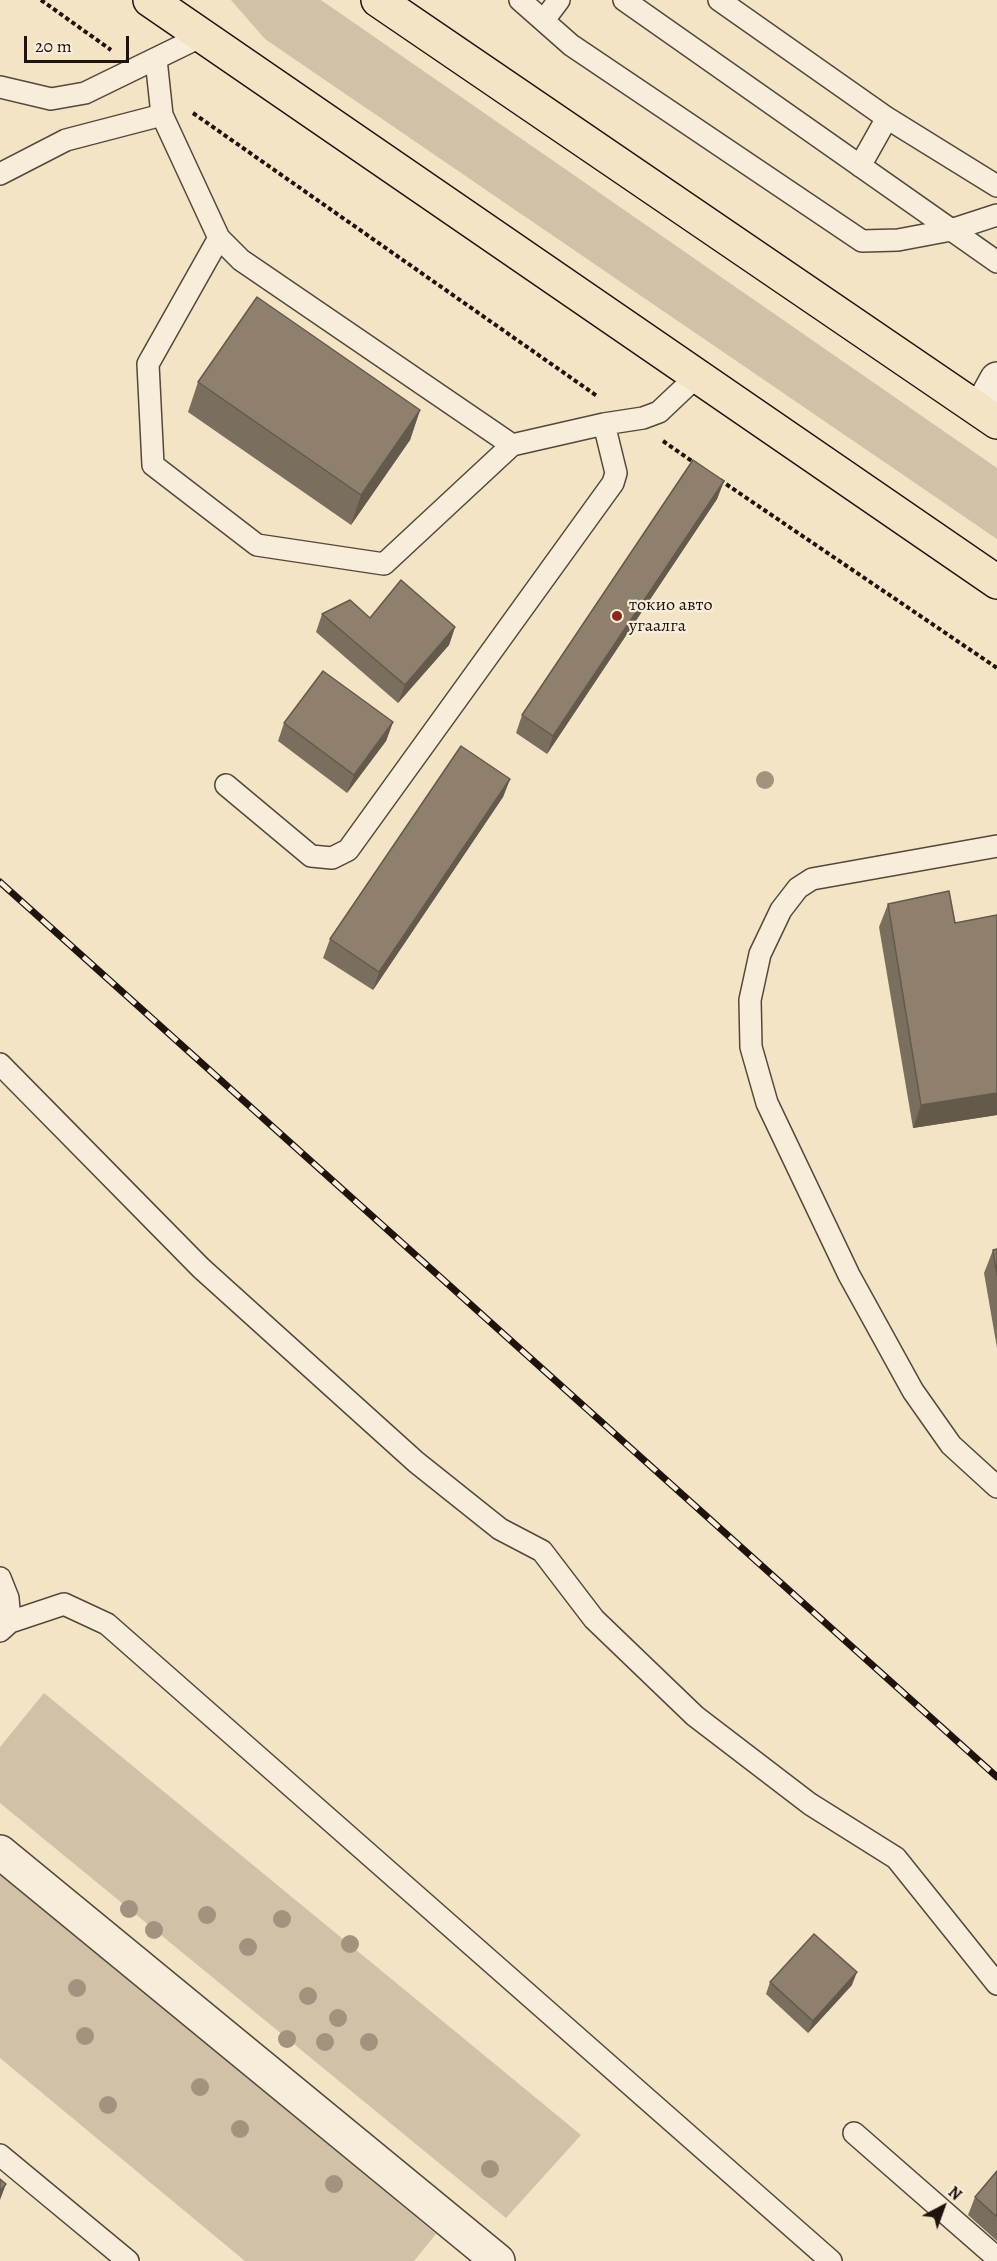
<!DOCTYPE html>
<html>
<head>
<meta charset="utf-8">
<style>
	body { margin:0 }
	#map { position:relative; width:997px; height:2261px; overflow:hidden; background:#f4e4c6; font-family:Alegreya,serif }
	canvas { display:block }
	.north { position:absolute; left:913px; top:2177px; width:60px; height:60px; -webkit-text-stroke:4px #f8edda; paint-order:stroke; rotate:41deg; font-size:16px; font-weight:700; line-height:24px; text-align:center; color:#1f140d }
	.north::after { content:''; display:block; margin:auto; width:21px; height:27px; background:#1f140d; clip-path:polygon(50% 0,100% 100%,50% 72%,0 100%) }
	.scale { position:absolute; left:24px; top:36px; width:105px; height:27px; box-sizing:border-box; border:3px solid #1f140d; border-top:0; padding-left:8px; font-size:18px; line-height:21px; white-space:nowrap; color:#1f140d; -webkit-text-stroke:4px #f8edda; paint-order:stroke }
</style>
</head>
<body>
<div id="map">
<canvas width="997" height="2261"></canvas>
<div class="north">N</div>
<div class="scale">20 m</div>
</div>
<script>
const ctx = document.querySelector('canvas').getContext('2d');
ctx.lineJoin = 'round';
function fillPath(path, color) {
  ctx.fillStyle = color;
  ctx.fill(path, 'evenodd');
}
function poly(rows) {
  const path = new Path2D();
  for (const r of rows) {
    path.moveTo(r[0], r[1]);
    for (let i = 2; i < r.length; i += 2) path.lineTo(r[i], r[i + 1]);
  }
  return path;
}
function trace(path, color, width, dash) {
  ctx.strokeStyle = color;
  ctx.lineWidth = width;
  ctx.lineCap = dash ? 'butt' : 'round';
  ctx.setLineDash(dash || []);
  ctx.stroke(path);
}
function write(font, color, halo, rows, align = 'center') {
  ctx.font = font + ' Alegreya,serif';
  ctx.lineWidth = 4.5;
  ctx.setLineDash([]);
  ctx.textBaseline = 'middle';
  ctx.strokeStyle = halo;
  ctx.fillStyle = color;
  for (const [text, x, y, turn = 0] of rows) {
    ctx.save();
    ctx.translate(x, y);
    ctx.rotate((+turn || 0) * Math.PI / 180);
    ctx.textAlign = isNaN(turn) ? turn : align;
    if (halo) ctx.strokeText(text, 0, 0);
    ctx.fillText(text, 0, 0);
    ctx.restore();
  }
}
fillPath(poly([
	[231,0,321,0,997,468,997,539,265,39],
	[44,1693,581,2135,506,2218,0,1803,0,1747],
	[0,1873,436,2234,414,2261,245,2261,0,2058]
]), '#d0c1a7');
const service = poly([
	[520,0,571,45,862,241,898,240,951,230,997,215],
	[624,0,997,262],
	[719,0,887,118,997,186],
	[544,20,559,0],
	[156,59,162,115,219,238,241,260,512,445,604,424,643,418,659,412,696,377],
	[0,87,51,99,85,93,202,36],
	[860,166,887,118],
	[0,174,66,140,162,115],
	[219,238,148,364,153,465,257,545,384,564,512,445],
	[226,785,311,856,332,858,348,850,613,483,616,473,604,424],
	[997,846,812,879,798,888,781,910,760,954,750,1000,751,1047,767,1103,849,1275,913,1391,951,1445,997,1487],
	[0,1064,201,1268,416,1462,500,1529,542,1551,594,1619,695,1716,810,1804,896,1858,997,1984],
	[0,1578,8,1598,10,1622],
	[0,1631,10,1622,64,1604,107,1624,831,2261],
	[854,2133,997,2258],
	[0,2155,128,2261]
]);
const minor = poly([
	[980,410,997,379],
	[0,1852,498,2261]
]);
const trunk = poly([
	[150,0,997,582],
	[378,0,997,422]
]);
trace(service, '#54483b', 24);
trace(minor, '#54483b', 36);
trace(trunk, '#1f140d', 36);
trace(poly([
	[41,0,111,50],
	[193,113,597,396],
	[663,441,696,464],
	[720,480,997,668]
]), '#1f140d', 4, [4.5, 3]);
trace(service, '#f8edda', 21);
trace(minor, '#f8edda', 33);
trace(trunk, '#f4e4c6', 33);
const rail = poly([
	[0,882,997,1777]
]);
trace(rail, '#1f140d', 7);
trace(rail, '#f8edda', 4.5, [14]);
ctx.fillStyle = '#a1937e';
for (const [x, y] of [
	[765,780],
	[129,1909],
	[207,1915],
	[282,1919],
	[154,1930],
	[350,1944],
	[248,1947],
	[77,1988],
	[308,1996],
	[338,2018],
	[85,2036],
	[287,2039],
	[325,2042],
	[369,2042],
	[200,2087],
	[108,2105],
	[240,2129],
	[490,2169],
	[334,2184]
]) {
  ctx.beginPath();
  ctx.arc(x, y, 9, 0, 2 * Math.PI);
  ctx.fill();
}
fillPath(poly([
	[198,382,420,410,410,440,351,525,188,412],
	[724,481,717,499,547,754,516,733,522,715],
	[322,614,370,618,455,627,449,645,398,703,316,632],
	[393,722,386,741,347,793,278,741,284,723],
	[510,779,503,797,373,990,323,958,330,939],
	[888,904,955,923,997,915,997,1115,913,1128,879,927],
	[997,1249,997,1348,984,1273,993,1250],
	[770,1982,852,1985,808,2033,766,1994],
	[997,2171,997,2241,968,2215,975,2197]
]), '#7a6e5e');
fillPath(poly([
	[420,410,410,440,351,525,361,495],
	[724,481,717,499,547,754,553,736],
	[455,627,449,645,398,703,405,685],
	[393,722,386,741,347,793,354,775],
	[510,779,503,797,373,990,379,972],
	[997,1093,997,1115,913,1128,921,1105],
	[857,1972,852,1985,808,2033,813,2021],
	[6,2184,0,2200,0,2191]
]), '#635a4c');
const building = poly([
	[257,297,420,410,361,495,198,382,257,297],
	[693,460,724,481,553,736,522,715,693,460],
	[401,580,455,627,405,685,322,614,350,600,370,618,401,580],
	[323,671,393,722,354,775,284,723,323,671],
	[461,746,510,779,379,972,330,939,461,746],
	[949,891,955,923,997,915,997,1093,921,1105,888,904,949,891],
	[997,1249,997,1276,993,1250,997,1249],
	[814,1934,857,1972,813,2021,770,1982,814,1934],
	[997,2171,997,2217,975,2197,997,2171],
	[0,2179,6,2184,0,2191,0,2179]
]);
fillPath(building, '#8e806d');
trace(building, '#635a4c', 1.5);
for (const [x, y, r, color] of [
	[617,616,6,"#8f2418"]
]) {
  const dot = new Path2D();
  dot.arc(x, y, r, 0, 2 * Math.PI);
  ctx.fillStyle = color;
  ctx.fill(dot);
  trace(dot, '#f8edda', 2);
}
write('18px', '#1f140d', '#f8edda', [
	["токио авто",629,606],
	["угаалга",629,627]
], 'left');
</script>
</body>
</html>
